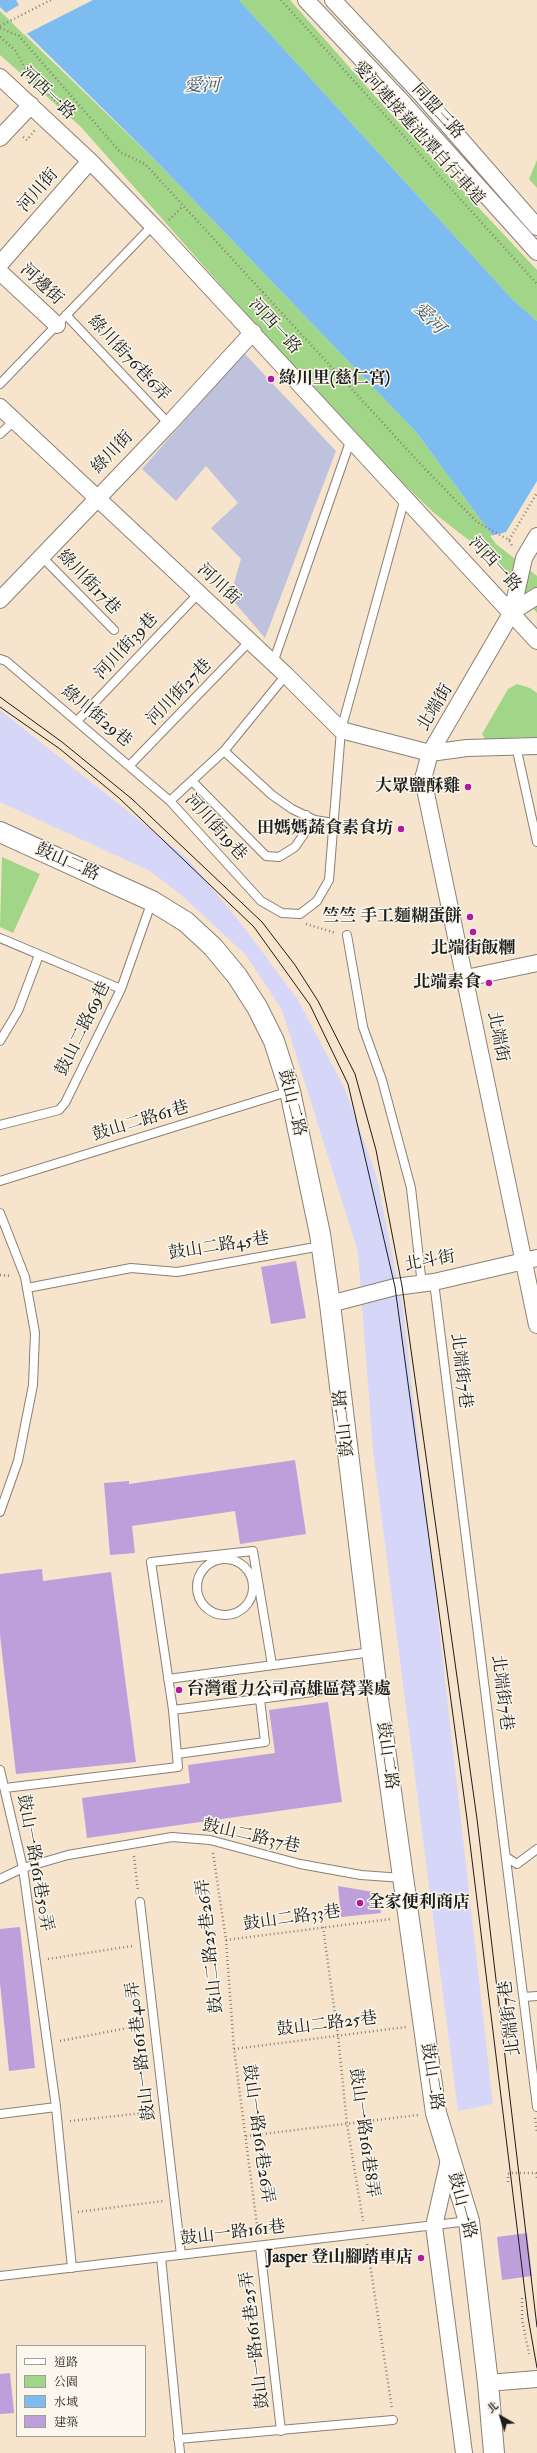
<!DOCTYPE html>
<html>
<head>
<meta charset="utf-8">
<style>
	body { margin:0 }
	#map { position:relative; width:537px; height:2453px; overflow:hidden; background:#f7e4cd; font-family:"IM FELL Double Pica","Noto Serif TC",serif }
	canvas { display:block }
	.legend { position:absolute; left:16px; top:2345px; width:130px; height:92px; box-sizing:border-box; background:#fbf7ec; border:1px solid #a29f99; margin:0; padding:5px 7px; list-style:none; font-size:12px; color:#1c1c1c }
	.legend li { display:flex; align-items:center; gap:8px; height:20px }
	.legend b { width:20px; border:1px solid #a29f99 }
	.north { position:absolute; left:481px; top:2397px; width:40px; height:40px; -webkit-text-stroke:3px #fbf7ec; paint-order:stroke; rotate:321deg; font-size:11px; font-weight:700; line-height:16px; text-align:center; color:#1c1c1c }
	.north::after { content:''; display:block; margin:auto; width:14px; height:18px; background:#1c1c1c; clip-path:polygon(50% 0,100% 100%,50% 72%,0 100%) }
</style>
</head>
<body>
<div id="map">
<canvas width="537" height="2453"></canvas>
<ul class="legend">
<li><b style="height:5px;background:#fff"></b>道路</li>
<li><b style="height:11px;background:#a1d688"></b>公園</li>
<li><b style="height:11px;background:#7dbcf1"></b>水域</li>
<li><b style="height:11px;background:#bd9fdc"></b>建築</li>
</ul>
<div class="north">北</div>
</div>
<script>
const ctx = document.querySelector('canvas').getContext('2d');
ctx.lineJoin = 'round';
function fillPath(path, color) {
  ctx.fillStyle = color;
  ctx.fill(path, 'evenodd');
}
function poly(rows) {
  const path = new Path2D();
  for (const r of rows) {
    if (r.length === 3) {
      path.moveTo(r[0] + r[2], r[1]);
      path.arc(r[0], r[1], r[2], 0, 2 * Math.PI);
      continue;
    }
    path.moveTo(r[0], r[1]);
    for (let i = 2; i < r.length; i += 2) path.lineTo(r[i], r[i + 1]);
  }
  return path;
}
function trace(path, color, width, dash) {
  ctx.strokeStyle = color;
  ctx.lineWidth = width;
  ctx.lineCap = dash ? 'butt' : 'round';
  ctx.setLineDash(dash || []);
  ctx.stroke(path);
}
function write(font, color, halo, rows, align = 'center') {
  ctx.font = font + ' "IM FELL Double Pica","Noto Serif TC",serif';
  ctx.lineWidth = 3;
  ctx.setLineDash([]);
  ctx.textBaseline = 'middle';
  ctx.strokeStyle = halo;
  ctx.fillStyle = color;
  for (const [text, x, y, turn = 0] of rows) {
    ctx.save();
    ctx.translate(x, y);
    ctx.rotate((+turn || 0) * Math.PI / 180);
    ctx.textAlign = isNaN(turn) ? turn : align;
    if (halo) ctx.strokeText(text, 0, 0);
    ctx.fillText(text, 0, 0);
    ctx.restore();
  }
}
fillPath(poly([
	[0,710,187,858,243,926,298,1000,344,1087,376,1174,403,1308,493,2104,458,2111,373,1451,358,1252,282,1010,246,955,180,894,150,871,0,802]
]), '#d6d7f8');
fillPath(poly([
	[244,353,336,451,265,638,230,597,241,559,211,528,238,503,206,466,176,501,142,469]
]), '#bec2dd');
fillPath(poly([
	[239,0,290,0,390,113,537,270,537,321,513,300],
	[0,11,161,166,416,432,498,543,537,574,537,613,493,559,434,513,406,486,247,315,81,127,0,55],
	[537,160,537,188,529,179],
	[517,684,530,688,537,693,537,737,485,739,482,734,508,689],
	[2,857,40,874,13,933,0,927]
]), '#a1d688');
fillPath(poly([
	[0,0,239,0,513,300,537,321,537,574,498,543,416,432,161,166,0,7]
]), '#7dbcf1');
fillPath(poly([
	[16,0,93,0,24,35,4,14,19,5],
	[537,481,537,576,496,544,490,536,506,532]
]), '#f7e4cd');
fillPath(poly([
	[296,1261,306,1318,271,1324,261,1267],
	[295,1460,306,1534,240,1544,235,1511,132,1526,135,1553,110,1555,104,1483,129,1481,129,1484],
	[42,1569,43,1581,111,1572,136,1762,16,1774,0,1635,0,1574],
	[328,1702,342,1802,87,1838,82,1798,190,1783,188,1765,275,1753,269,1710],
	[338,1886,379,1893,381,1913,341,1917],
	[20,1927,35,2068,9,2071,0,1983,0,1929],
	[527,2233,532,2276,502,2280,497,2237],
	[10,2373,14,2413,0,2414,0,2374]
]), '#bd9fdc');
const service = poly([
	[66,315,169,424],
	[0,384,153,225],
	[0,434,15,420],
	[41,556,114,630],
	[0,659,6,661,170,801],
	[273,663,351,439],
	[286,675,224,751,170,801,261,901,282,913,300,914,317,901,329,880,341,730,405,498],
	[77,721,199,593],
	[516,746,537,842],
	[224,751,272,795,292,809,315,820,333,823],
	[130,765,250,641],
	[192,781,266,856,279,857,295,847,304,834,306,815],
	[347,935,363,1027,382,1080,411,1188,422,1285],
	[0,938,121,989],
	[0,1041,18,1011,39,955],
	[0,1125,59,1110,65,1103,121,989,152,901],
	[0,1181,290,1091],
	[0,1213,25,1277,35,1333,33,1385,18,1461,0,1512],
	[434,1282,537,2107],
	[27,1288,131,1268,177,1272,321,1246],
	[225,1587,28],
	[168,1679,372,1652],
	[173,1710,375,1684],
	[177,1754,265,1742,260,1699],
	[0,1770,23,1868,56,2107,72,2268],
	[5,1788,178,1767,173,1710,151,1562,253,1551,272,1665],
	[506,1857,517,1864,537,1849],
	[0,1879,23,1868,68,1855,172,1837,210,1840,300,1864,361,1875,403,1878],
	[140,1902,181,2255],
	[524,1997,537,1996],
	[0,2114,56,2107],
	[260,2246,281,2431],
	[161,2257,180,2453],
	[0,2276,469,2221],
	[178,2439,393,2420]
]);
const minor = poly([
	[306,0,405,105,537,252],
	[333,0,421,94,537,227],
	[0,77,90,161,158,231,537,641],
	[0,138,31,105],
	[0,264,90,161],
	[0,272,57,325],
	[0,407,286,675,341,730,430,753,467,748,537,746],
	[537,536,524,558,512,612,430,753,423,779,537,1325],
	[0,600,169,424,253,332],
	[512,612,537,596],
	[466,978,537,963],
	[330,1304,395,1287,434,1282,537,1258],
	[449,2160,434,2226,464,2453],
	[488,2383,537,2379]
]);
const tertiary = poly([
	[0,832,152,901,186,922,213,947,237,976,257,1007,274,1041,290,1091,320,1234,330,1304,376,1684,436,2113,469,2221,488,2383,494,2453]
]);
trace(service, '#8a8074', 10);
trace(minor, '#8a8074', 18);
trace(tertiary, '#8a8074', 22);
trace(poly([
	[281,0,537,284],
	[0,26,51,0],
	[0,28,19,36,120,152,145,164,426,470,477,522,509,540,512,546],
	[0,37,15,50,28,73,60,105,73,115],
	[23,137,27,140,35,130],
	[169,220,183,206],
	[249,307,264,291],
	[509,540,537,493],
	[306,924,336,933],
	[0,1275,11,1276],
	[213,1853,226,1940,234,2049,258,2233],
	[134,1856,138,1891],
	[323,1927,338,2036,347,2124,363,2221],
	[226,1940,391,1919],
	[48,1959,132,1946],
	[60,2041,143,2025],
	[234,2049,406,2027],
	[535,2118,537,2133],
	[70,2121,153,2112],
	[246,2136,418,2115],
	[508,2182,508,2174,511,2173,536,2173,537,2179],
	[78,2212,163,2201],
	[367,2244,392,2409],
	[522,2298,522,2319,529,2354]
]), '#8a8074', 2.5, [1, 3]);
trace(service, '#fff', 8);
trace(minor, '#fff', 16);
trace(tertiary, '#fff', 20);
trace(poly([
	[0,697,62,742,132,799,262,922,295,965,318,1001,355,1074,376,1150,402,1286,477,1819,537,2327],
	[0,707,60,749,119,798,254,927,310,1005,348,1084,395,1287,467,1819,528,2317,537,2368]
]), '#1c1c1c', 1);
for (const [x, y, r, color] of [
	[271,379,4,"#b5179e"],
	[468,787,4,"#b5179e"],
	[401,829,4,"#b5179e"],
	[470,917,4,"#b5179e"],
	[473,932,4,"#b5179e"],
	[489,983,4,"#b5179e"],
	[179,1690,4,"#b5179e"],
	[360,1903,4,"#b5179e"],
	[421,2258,4,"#b5179e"]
]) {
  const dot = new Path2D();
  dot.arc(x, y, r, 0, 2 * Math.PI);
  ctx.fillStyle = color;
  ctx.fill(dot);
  trace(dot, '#fbf7ec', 1.5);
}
write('17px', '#1c1c1c', '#fbf7ec', [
	["河西一路",47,94,43],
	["同盟三路",437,112,48],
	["愛河連接蓮池潭自行車道",418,134,48],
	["河川街",39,191,-49],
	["河邊街",41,285,43],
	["河西一路",274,327,48],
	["綠川街76巷6弄",128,359,47],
	["綠川街",113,453,-46],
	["河西一路",494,565,47],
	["綠川街17巷",88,583,46],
	["河川街",218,585,43],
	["河川街39巷",127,647,-47],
	["河川街27巷",180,693,-46],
	["北端街",436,708,-59],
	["綠川街29巷",96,717,40],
	["河川街19巷",215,828,48],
	["鼓山二路",67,863,24],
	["鼓山二路69巷",84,1029,-64],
	["北端街",497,1037,79],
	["鼓山二路",291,1103,76],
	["鼓山二路61巷",141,1122,-17],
	["鼓山二路45巷",219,1247,-9],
	["北斗街",430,1262,-10],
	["北端街7巷",460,1371,83],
	["鼓山二路",345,1423,-97],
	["北端街7巷",501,1693,83],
	["鼓山二路",386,1756,82],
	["鼓山二路37巷",251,1837,13],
	["鼓山一路161巷50弄",34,1863,80],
	["鼓山二路33巷",292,1919,-8],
	["鼓山二路25巷26弄",211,1946,-96],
	["北端街7巷",511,2018,-97],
	["鼓山二路25巷",327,2025,-7],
	["鼓山一路161巷40弄",142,2051,-97],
	["鼓山二路",431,2077,81],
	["鼓山一路161巷8弄",363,2133,82],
	["鼓山一路161巷26弄",257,2134,82],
	["鼓山一路",461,2206,75],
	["鼓山一路161巷",233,2234,-7],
	["鼓山一路161巷25弄",256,2340,-97]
]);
write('bold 17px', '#1c1c1c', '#fbf7ec', [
	["綠川里(慈仁宮)",279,379,"left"],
	["大眾鹽酥雞",460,787],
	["田媽媽蔬食素食坊",393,829],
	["竺竺 手工麵糊蛋餅",462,917],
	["北端街飯糰",473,949,"center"],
	["北端素食",481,983],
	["台灣電力公司高雄區營業處",187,1690,"left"],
	["全家便利商店",368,1903,"left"],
	["Jasper 登山腳踏車店",413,2258]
], 'right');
write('italic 18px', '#435c71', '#fbf7ec', [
	["愛河",202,87],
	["愛河",428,319,46]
]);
</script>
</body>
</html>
